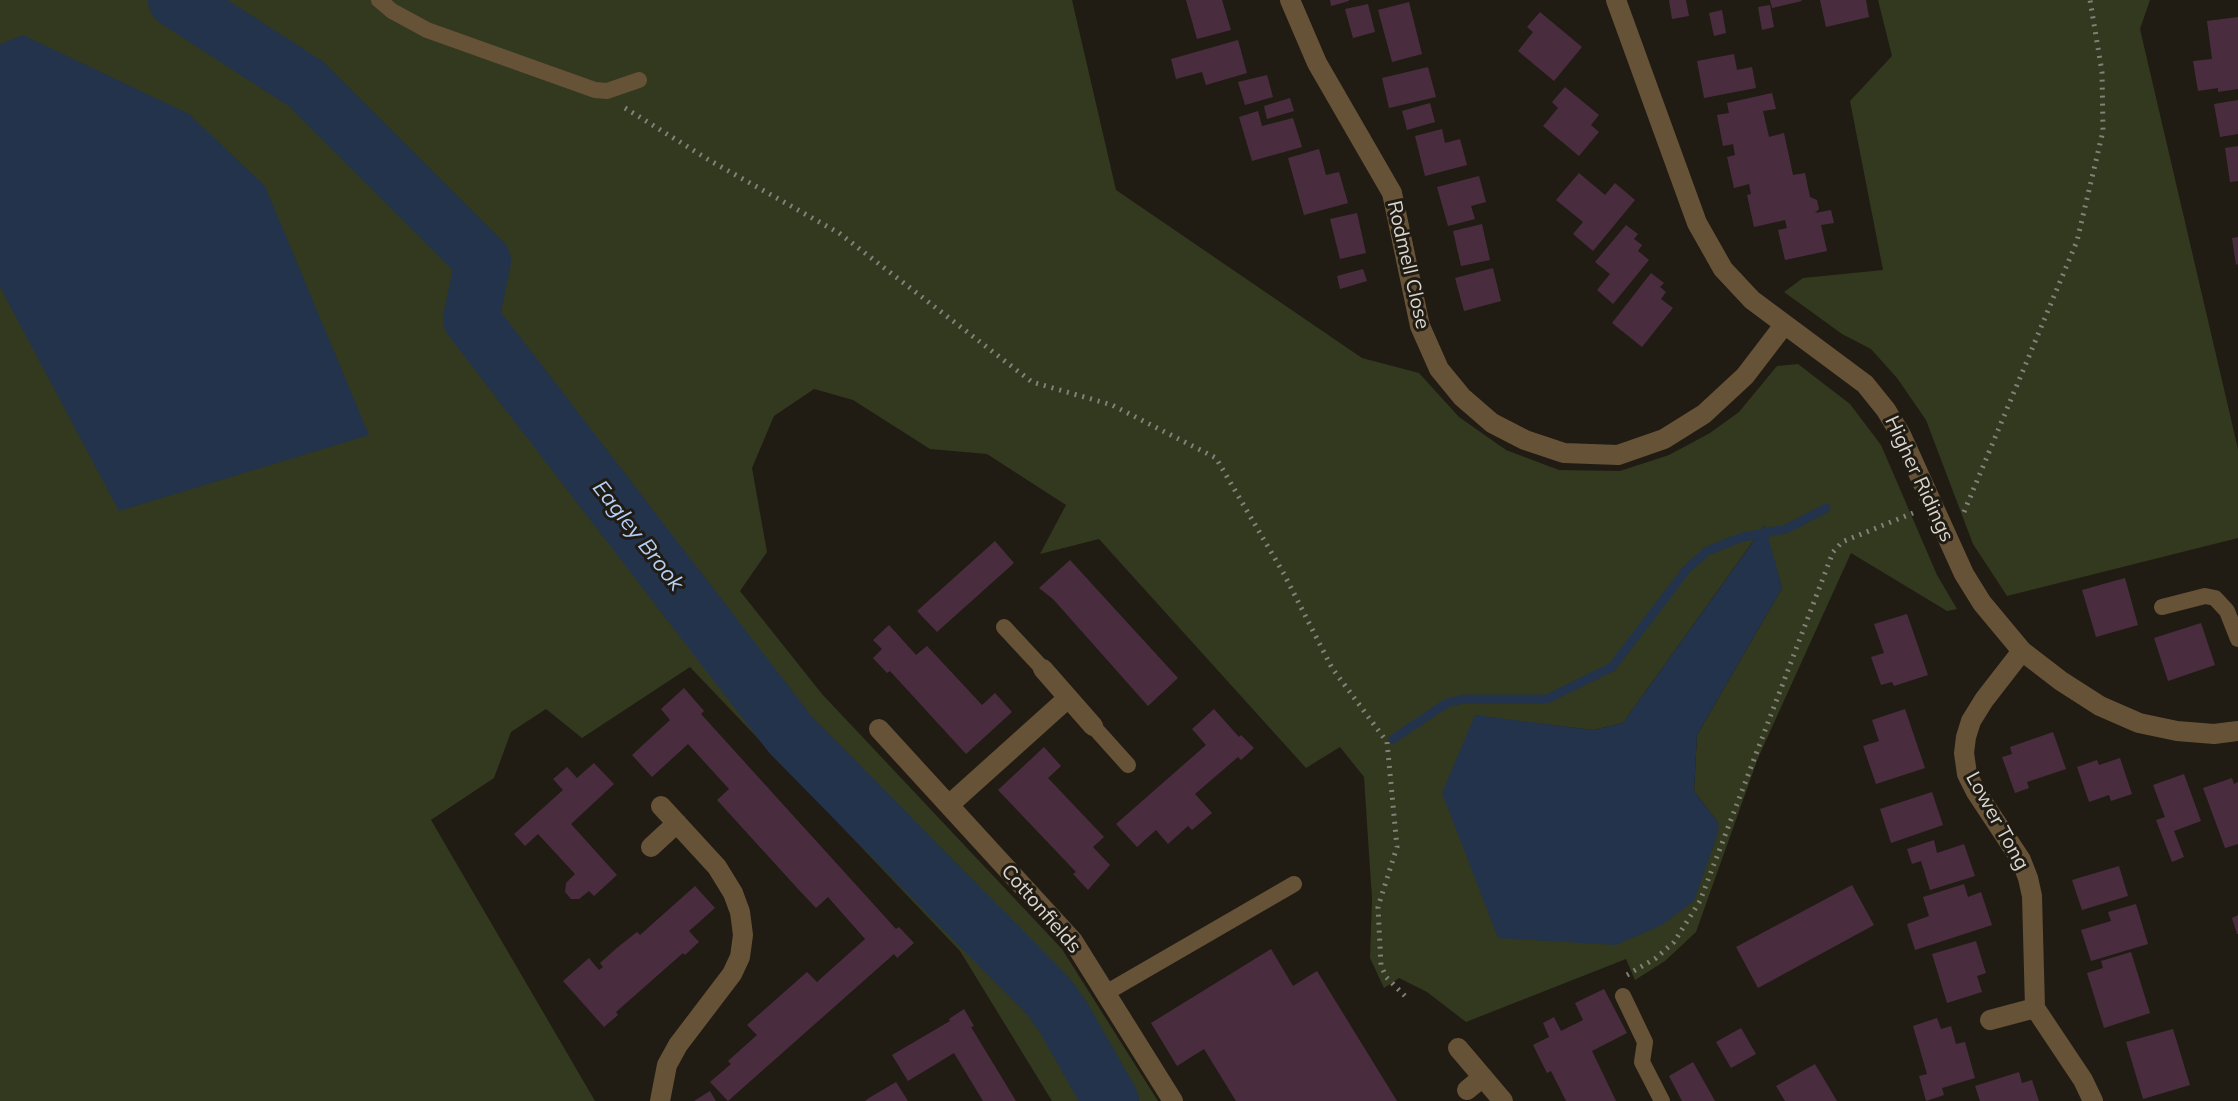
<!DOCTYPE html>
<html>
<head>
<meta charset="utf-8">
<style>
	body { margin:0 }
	canvas { display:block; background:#201b13 }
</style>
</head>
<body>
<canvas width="2238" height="1101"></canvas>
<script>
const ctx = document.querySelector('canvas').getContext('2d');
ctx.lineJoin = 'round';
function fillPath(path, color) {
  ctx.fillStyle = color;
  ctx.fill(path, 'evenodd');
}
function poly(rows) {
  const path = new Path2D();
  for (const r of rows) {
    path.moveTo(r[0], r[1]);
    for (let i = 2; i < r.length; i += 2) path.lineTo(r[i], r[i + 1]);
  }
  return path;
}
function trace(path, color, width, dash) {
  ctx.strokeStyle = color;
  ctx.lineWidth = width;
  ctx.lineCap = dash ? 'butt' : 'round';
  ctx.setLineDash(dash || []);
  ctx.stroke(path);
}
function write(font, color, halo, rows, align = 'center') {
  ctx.font = font + ' Mulish,sans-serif';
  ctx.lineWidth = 6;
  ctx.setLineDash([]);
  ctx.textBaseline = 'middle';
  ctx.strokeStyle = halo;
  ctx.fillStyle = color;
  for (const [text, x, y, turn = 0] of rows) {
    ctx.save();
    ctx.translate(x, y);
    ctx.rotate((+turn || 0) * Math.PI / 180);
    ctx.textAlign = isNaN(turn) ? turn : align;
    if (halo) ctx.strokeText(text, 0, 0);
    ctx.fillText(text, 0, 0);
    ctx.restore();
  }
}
fillPath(poly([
	[0,0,1072,0,1116,190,1362,358,1419,373,1459,417,1506,450,1559,470,1620,471,1669,455,1710,433,1739,412,1777,366,1798,364,1850,404,1881,445,1937,575,1957,609,1947,611,1851,553,1758,758,1696,932,1665,961,1635,980,1626,959,1466,1022,1427,992,1399,978,1384,988,1370,958,1372,899,1364,777,1340,747,1306,768,1099,539,1040,554,1066,505,987,454,930,449,853,400,814,389,774,416,752,468,767,552,740,591,822,694,1062,949,1158,1101,1052,1101,960,951,690,667,582,738,546,709,511,732,494,778,431,820,595,1101,0,1101],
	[1764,526,1782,588,1697,735,1694,791,1719,824,1475,716,1593,730,1623,723],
	[1878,0,2150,0,2140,29,2238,449,2238,538,2007,596,1973,544,1926,420,1897,378,1871,349,1842,334,1784,292,1803,278,1883,270,1850,101,1892,56]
]), '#32391e');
fillPath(poly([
	[23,35,189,114,265,186,369,435,119,511,0,287,0,44],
	[1765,525,1782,588,1697,735,1694,791,1719,824,1717,836,1694,901,1662,925,1616,945,1498,938,1442,793,1475,715,1593,730,1623,723]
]), '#22334b');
trace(poly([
	[1393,739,1447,703,1463,699,1547,699,1612,667,1687,569,1707,551,1743,537,1786,529,1826,508]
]), '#22334b', 9);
trace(poly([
	[176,0,306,84,483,261,471,319,790,734,1048,996,1062,1015,1111,1101]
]), '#22334b', 56);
fillPath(poly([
	[1186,0,1222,0,1231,30,1197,39],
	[1330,0,1349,0,1349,1,1331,6],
	[1669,0,1686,0,1689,16,1672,19],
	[1770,0,1801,0,1802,1,1772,8],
	[1820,0,1866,0,1869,17,1826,27],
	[1409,2,1422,54,1392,62,1378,10],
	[1368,4,1375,32,1353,38,1345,9],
	[1770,5,1774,27,1762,30,1758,7],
	[1722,10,1726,33,1714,36,1709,13],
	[1540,12,1582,47,1554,81,1518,51,1533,32,1527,27],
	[2238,17,2238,89,2218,92,2218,88,2198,91,2193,61,2212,59,2207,21],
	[1238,40,1247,73,1206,85,1202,72,1176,79,1171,59],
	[1734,54,1737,70,1752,67,1756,88,1704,98,1697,61],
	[1428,67,1436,97,1389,108,1382,78],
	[1267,75,1273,97,1245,105,1238,82],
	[1565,87,1599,115,1591,125,1599,132,1579,156,1543,126,1558,108,1552,102],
	[1772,93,1776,109,1763,111,1769,137,1784,133,1793,175,1805,173,1810,197,1817,200,1819,209,1815,213,1831,210,1834,223,1821,225,1827,251,1785,260,1778,230,1787,228,1785,220,1754,227,1747,195,1751,194,1749,184,1734,188,1727,157,1735,155,1733,144,1723,146,1717,115,1729,113,1727,103],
	[1290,98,1294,111,1267,119,1264,106],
	[2238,100,2238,134,2220,137,2214,104],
	[1430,103,1435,122,1407,130,1402,111],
	[1258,111,1262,126,1293,118,1302,147,1252,161,1239,117],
	[1442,129,1445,143,1460,139,1467,165,1425,176,1415,136],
	[2238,146,2238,181,2230,182,2225,148],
	[1319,149,1326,175,1339,172,1348,203,1304,215,1288,158],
	[1579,173,1605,195,1615,183,1635,200,1593,251,1573,234,1583,222,1556,200],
	[1479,176,1486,202,1471,206,1475,219,1448,226,1437,187],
	[1357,213,1366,253,1340,259,1330,219],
	[1482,224,1490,260,1461,266,1453,231],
	[1626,225,1638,234,1634,239,1642,245,1638,251,1649,260,1613,304,1597,290,1610,274,1595,262],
	[2238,237,2238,264,2236,265,2232,238],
	[1493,268,1501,301,1464,311,1455,278],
	[1363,269,1367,281,1340,289,1337,276],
	[1651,273,1664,283,1660,287,1666,292,1661,299,1673,308,1642,347,1612,323],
	[995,541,1014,563,937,632,917,611],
	[1070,560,1178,678,1148,706,1053,599,1039,588],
	[2125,578,2138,625,2096,637,2082,590],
	[1907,614,1928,675,1894,686,1892,682,1881,685,1871,657,1884,653,1874,624],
	[2201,623,2215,665,2168,681,2154,638],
	[889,625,916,655,927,646,982,705,995,693,1012,712,966,754,890,671,887,673,873,658,882,649,873,640],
	[684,688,704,711,701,714,896,929,899,927,914,943,897,958,894,954,728,1101,710,1082,731,1064,728,1061,757,1035,747,1025,807,972,817,982,865,939,828,897,816,908,799,890,717,800,729,789,688,744,652,777,632,755,670,720,661,709],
	[1214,709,1239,737,1241,735,1254,748,1241,760,1238,757,1195,794,1212,813,1192,830,1188,826,1168,844,1156,830,1137,847,1116,824,1206,745,1192,729],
	[1905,709,1925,768,1876,784,1863,746,1879,741,1872,720],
	[2053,732,2066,769,2027,782,2029,788,2015,793,2002,757,2012,754,2010,747],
	[1044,747,1061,766,1048,778,1104,837,1093,847,1110,865,1088,890,1073,874,1076,872,998,790],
	[2120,758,2132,794,2111,801,2109,795,2089,802,2077,767,2097,760,2099,765],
	[594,763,614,784,571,824,617,875,594,896,589,891,579,899,571,899,565,892,566,883,575,874,538,834,525,846,514,834,563,790,553,779,567,767,577,778],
	[2184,774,2201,821,2174,831,2184,857,2172,862,2156,820,2165,817,2153,785],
	[2232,778,2234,784,2238,782,2238,844,2225,848,2203,788],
	[1932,792,1943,825,1891,843,1880,809],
	[1934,840,1937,853,1964,844,1975,876,1930,890,1921,861,1912,864,1907,849],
	[2119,866,2128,896,2082,910,2072,880],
	[1964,884,1968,897,1981,892,1992,925,1915,950,1907,924,1929,916,1923,897],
	[1852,885,1874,925,1758,988,1736,947],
	[695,886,715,908,689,931,699,942,685,955,683,953,616,1012,618,1015,604,1027,563,981,589,958,599,970,603,967,600,963,618,947,637,932,640,935],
	[2136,904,2148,944,2091,961,2081,930,2111,921,2108,912],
	[2238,915,2238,934,2237,934,2232,918],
	[1976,941,1986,973,1977,976,1982,992,1947,1003,1932,954],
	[1271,949,1293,986,1317,971,1397,1101,1236,1101,1204,1049,1177,1066,1151,1023],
	[2131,952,2150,1013,2104,1028,2087,973,2103,968,2101,961],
	[1604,989,1627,1033,1592,1051,1616,1101,1566,1101,1551,1071,1547,1073,1533,1045,1549,1037,1543,1023,1554,1017,1561,1031,1583,1020,1575,1003],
	[964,1009,974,1026,971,1027,1016,1101,983,1101,954,1053,908,1081,892,1055,950,1021,949,1019],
	[1937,1018,1941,1029,1951,1026,1956,1044,1965,1042,1975,1078,1942,1088,1944,1095,1926,1101,1919,1076,1927,1074,1913,1026],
	[1741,1028,1756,1054,1731,1068,1716,1042],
	[2173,1029,2190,1085,2143,1099,2126,1042],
	[1693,1062,1715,1101,1682,1101,1669,1076],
	[1815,1064,1837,1101,1785,1101,1776,1086],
	[2019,1072,2022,1083,2032,1080,2039,1101,1980,1101,1975,1086],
	[896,1082,908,1101,865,1101,869,1098],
	[710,1091,716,1101,694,1101]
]), '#492d3e');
trace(poly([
	[625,108,709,160,839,233,1032,382,1112,405,1216,458,1284,574,1332,668,1387,742,1397,847,1378,907,1381,965,1386,977,1405,996],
	[1964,512,2077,241,2103,131,2102,72,2090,0],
	[1627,975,1656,958,1674,942,1700,901,1833,552,1842,542,1913,513]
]), '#838079', 5, [2, 6]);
trace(poly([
	[379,0,392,11,427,30,595,90,607,91,639,80],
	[2162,607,2205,596,2215,598,2227,611,2238,639],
	[1004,627,1043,669],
	[1093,726,1128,765],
	[1104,994,1294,884],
	[1623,996,1645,1042,1642,1062,1662,1101]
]), '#665236', 16);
trace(poly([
	[1290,0,1317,63,1392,193,1420,326,1439,369,1462,397,1492,423,1525,440,1564,453,1618,455,1664,439,1704,414,1745,376,1784,325],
	[1616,0,1697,223,1723,269,1752,300,1865,384,1886,410,1901,435,1964,574,1982,603,2022,651,2061,681,2100,706,2139,723,2177,731,2214,734,2238,731],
	[2022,651,1984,700,1971,721,1966,737,1964,753,1967,774,1976,792,2021,860,2028,878,2032,896,2035,1008,2083,1080,2093,1101],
	[1043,669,1093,726],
	[879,729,1073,941,1173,1101],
	[949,805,1068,698],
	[651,847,677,823],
	[1990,1020,2035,1008],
	[1458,1048,1503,1101],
	[1467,1090,1483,1077],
	[660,1101,667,1065,678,1045,732,974,740,957,743,935,740,912,733,893,717,867,661,806]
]), '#665236', 20);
write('20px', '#d9d6d0', '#201b13', [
	["Rodmell Close",1408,265,77],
	["Higher Ridings",1919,479,65],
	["Lower Tong",1997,821,61],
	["Cottonfields",1041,909,49]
]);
write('italic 22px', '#b3cff6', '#201b13', [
	["Eagley Brook",638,536,52]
]);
</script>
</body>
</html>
